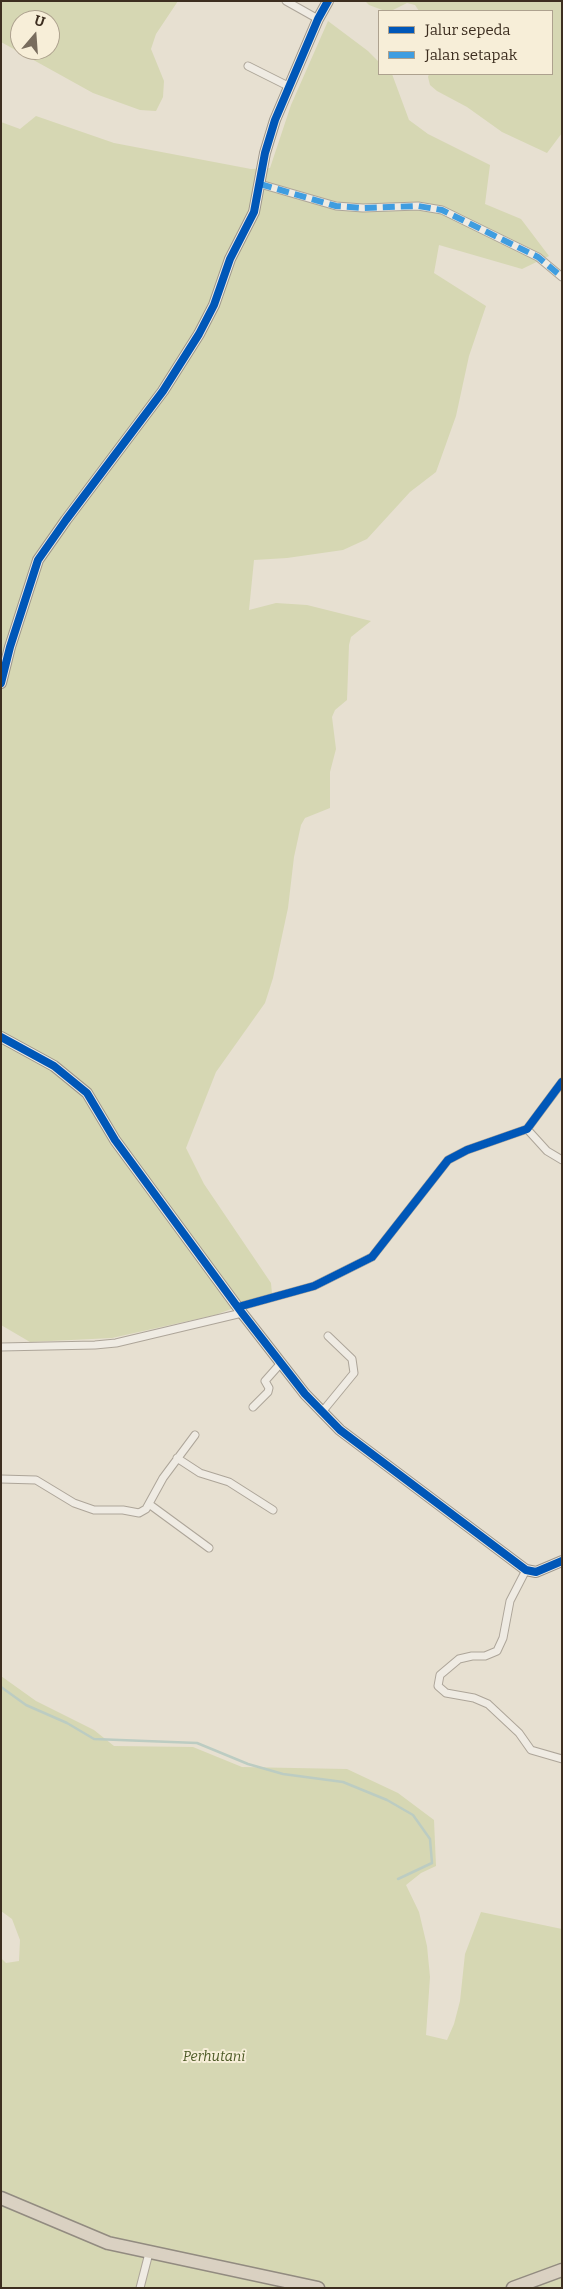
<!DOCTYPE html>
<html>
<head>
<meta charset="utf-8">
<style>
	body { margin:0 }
	#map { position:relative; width:563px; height:2289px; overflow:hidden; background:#e7e0d1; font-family:Bitter,serif }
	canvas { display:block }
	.frame { position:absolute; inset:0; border:2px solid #3d2e20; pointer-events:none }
	.legend { position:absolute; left:378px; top:10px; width:175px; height:65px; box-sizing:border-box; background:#f7eed8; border:1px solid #ada18e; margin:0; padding:6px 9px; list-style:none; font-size:15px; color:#3d2e20 }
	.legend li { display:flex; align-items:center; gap:10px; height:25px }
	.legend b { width:25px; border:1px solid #ada18e }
	.north { position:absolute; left:10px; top:10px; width:50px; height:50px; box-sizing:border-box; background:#f7eed8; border:1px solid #ada18e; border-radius:50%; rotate:18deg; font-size:14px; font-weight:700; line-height:20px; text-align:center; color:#3d2e20 }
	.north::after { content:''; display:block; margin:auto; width:18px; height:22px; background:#786c5e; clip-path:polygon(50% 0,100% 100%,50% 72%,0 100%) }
</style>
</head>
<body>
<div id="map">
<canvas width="563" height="2289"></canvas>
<div class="frame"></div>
<ul class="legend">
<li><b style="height:6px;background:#0057b8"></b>Jalur sepeda</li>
<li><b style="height:6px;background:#3f9de0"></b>Jalan setapak</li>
</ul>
<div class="north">U</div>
</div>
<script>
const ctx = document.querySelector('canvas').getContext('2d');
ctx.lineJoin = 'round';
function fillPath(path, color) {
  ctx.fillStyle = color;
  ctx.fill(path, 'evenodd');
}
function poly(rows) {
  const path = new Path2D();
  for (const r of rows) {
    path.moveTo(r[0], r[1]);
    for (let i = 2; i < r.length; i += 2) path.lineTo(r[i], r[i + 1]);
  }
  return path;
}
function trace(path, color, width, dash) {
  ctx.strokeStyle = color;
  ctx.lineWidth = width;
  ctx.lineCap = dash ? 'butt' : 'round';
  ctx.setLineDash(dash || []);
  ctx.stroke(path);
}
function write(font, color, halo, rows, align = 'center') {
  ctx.font = font + ' Bitter,serif';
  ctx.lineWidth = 4;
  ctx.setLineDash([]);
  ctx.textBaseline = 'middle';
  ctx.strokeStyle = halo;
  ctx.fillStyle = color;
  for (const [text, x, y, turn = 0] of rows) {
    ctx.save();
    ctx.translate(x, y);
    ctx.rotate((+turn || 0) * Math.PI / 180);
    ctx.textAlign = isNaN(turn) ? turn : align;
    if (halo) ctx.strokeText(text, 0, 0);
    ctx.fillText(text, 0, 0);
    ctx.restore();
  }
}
fillPath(poly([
	[1,1,178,1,156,34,151,49,164,81,163,97,156,111,140,110,93,93,1,42],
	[20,20,50,20,50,50,20,50],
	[365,1,562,1,562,133,547,153,502,132,467,107,437,91,430,85,428,77,429,74,552,74,552,11,419,11,415,5,407,3,393,10,385,11,369,5],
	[328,21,368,51,379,62,379,74,392,74,409,120,428,134,490,165,485,204,521,219,549,256,522,269,439,245,434,273,486,306,469,356,456,416,436,472,410,492,367,539,343,550,287,558,254,560,249,610,276,603,307,605,371,621,351,637,349,645,347,700,335,710,332,717,336,749,330,772,330,808,305,818,301,825,294,857,288,908,273,978,265,1003,216,1072,186,1148,204,1184,271,1283,272,1294,215,1315,112,1338,30,1342,1,1325,1,122,20,129,36,116,114,143,251,169,270,168,291,105],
	[1,1676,36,1701,94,1730,114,1746,193,1747,242,1767,347,1769,398,1793,434,1820,436,1866,421,1873,406,1885,419,1912,427,1946,430,1977,426,2035,447,2040,454,2024,460,2001,465,1954,481,1912,562,1929,562,2288,1,2288,1,1958,6,1963,19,1961,20,1940,12,1919,1,1911]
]), '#d6d7b3');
trace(poly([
	[1,1687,26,1705,67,1723,94,1739,197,1743,248,1764,283,1774,343,1782,387,1800,413,1815,430,1839,432,1863,398,1879]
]), '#bcccc2', 2.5);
const street = poly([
	[286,1,318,19],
	[248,66,288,86],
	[260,184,336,206,363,208,418,206,442,210,538,257,562,277],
	[527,1129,547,1151,562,1160],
	[238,1307,314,1286,372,1257,448,1160,467,1150,527,1129,562,1082],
	[1,1347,95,1345,116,1343,242,1313],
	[253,1407,268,1392,269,1388,265,1381,281,1363],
	[322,1412,354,1373,352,1359,328,1336],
	[177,1458,200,1473,229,1482,273,1510],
	[1,1479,36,1480,74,1503,94,1510,123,1510,139,1513,146,1509,163,1478,195,1435],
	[149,1504,209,1548],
	[526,1570,510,1601,503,1638,497,1651,485,1656,472,1656,459,1659,440,1675,438,1686,446,1693,474,1698,488,1704,519,1733,531,1750,562,1759],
	[140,2288,149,2253]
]);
const secondary = poly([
	[1,683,10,647,38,560,66,520,163,391,199,334,214,305,230,259,254,212,265,153,275,120,318,19,328,1],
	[1,1037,54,1066,87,1093,115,1140,242,1313,305,1394,340,1430,526,1570,536,1572,562,1561]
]);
const highway = poly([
	[1,2198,108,2243,318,2288],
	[513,2288,562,2270]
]);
trace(street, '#ada599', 9);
trace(secondary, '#9c958a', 12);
trace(highway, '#928b80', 15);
trace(street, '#efebe3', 7);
trace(secondary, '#efebe3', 10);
trace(highway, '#dad1c2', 12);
trace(poly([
	[260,184,336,206,363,208,418,206,442,210,538,257,562,277]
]), '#3f9de0', 6, [12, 6]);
trace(poly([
	[1,683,10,647,38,560,66,520,163,391,199,334,214,305,230,259,254,212,265,153,275,120,318,19,328,1],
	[1,1037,54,1066,87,1093,115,1140,242,1313,305,1394,340,1430,526,1570,536,1572,562,1561],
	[238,1307,314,1286,372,1257,448,1160,467,1150,527,1129,562,1082]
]), '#0057b8', 8);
write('italic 14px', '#4d5a26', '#f7eed8', [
	["Perhutani",214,2057]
]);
</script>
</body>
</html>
